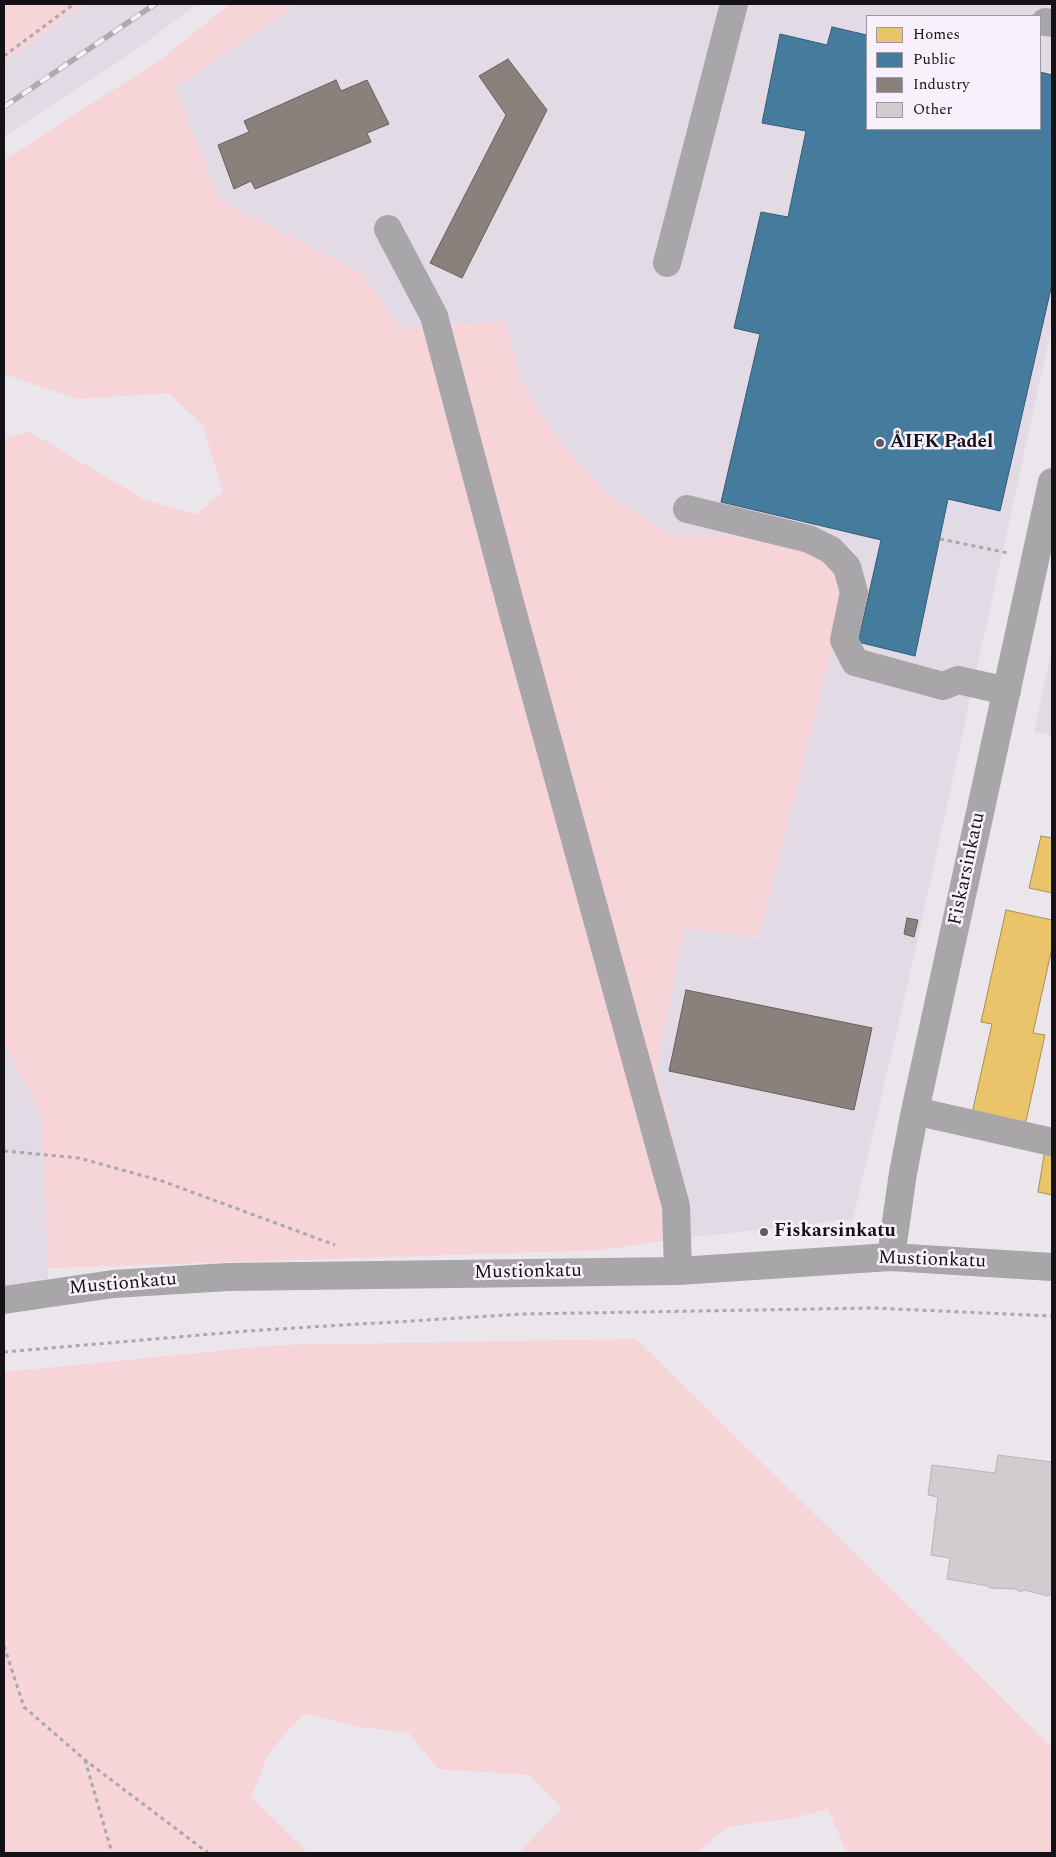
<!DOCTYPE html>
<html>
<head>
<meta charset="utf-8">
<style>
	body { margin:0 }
	#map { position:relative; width:1056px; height:1857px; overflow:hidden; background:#eae6eb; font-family:Spectral,serif }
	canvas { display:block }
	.frame { position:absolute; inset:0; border:5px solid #141216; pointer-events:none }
	.legend { position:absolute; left:866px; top:15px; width:175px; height:115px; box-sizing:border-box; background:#f8f1fc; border:1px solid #9d98a0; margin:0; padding:6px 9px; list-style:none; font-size:15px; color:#141216 }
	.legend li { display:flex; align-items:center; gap:10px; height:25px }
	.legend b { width:25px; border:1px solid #9d98a0 }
</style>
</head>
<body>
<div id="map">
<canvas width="1056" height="1857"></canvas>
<div class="frame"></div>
<ul class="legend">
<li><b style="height:14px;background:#e9c46a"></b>Homes</li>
<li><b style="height:14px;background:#457b9d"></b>Public</li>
<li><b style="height:14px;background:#8a817c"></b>Industry</li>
<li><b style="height:14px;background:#d0ccd0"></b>Other</li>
</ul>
</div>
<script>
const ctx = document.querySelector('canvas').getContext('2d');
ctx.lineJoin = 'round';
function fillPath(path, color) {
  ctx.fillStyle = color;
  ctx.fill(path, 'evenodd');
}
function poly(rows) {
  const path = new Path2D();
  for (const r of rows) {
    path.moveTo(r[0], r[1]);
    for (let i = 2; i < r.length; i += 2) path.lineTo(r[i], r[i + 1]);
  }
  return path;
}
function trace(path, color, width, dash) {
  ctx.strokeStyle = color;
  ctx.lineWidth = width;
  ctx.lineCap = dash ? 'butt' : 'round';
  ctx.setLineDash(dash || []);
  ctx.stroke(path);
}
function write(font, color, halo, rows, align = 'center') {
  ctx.font = font + ' Spectral,serif';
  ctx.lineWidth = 5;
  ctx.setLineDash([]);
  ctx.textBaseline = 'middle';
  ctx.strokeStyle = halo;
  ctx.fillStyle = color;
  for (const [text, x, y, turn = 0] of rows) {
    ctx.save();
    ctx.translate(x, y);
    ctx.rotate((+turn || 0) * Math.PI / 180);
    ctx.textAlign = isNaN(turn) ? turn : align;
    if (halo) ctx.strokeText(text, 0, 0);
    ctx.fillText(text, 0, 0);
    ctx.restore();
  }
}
fillPath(poly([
	[85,4,197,4,127,56,4,137,4,62],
	[296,4,1052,4,1052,326,910,974,853,1219,668,1240,674,1135,656,1072,685,928,760,937,750,538,701,534,677,537,609,496,556,437,523,385,505,321,400,328,362,273,220,200,175,87],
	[867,16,1040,16,1040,129,867,129],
	[1052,649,1052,736,1034,732],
	[4,1043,41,1113,49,1292,4,1300]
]), '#e2dae5');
fillPath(poly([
	[4,4,85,4,4,62],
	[230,4,296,4,175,87,220,200,362,273,400,328,505,321,523,385,556,437,609,496,677,537,701,534,750,538,796,546,832,568,838,585,839,604,834,642,759,937,685,928,656,1072,674,1135,668,1240,602,1250,48,1268,41,1114,4,1043,4,439,30,432,145,500,196,514,223,492,203,425,168,393,78,399,4,374,4,160,160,60],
	[636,1339,1052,1747,1052,1853,847,1853,828,1809,793,1818,727,1827,696,1853,519,1853,562,1808,529,1775,438,1769,409,1733,353,1726,304,1713,268,1754,251,1797,308,1853,4,1853,4,1372,278,1345]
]), '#f6d4d8');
const homes = poly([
	[1041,836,1052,838,1052,893,1029,888,1041,836],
	[1006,910,1052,920,1052,948,1033,1033,1045,1035,1024,1130,971,1118,992,1024,981,1022,1006,910],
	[1045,1149,1052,1150,1052,1195,1038,1192,1045,1149]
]);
fillPath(homes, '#e9c46a');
trace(homes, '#a98f51', 1);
const public = poly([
	[832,27,867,35,867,129,1040,129,1040,72,1052,75,1052,284,1000,511,948,499,915,656,858,642,881,540,721,502,760,334,734,328,761,212,788,217,806,131,762,123,780,34,827,45,832,27]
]);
fillPath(public, '#457b9d');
trace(public, '#365c74', 1);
const industry = poly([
	[508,59,547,110,462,278,430,263,506,115,479,76,508,59],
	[336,80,341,91,367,80,389,124,367,133,371,142,255,189,251,181,234,189,218,145,249,132,244,121,336,80],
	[907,918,918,920,914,937,904,934,907,918],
	[686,990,872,1028,854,1110,669,1071,686,990]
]);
fillPath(industry, '#8a817c');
trace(industry, '#67605d', 1);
const building = poly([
	[998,1455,1052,1462,1052,1594,1048,1596,1024,1590,1021,1592,1015,1589,990,1588,988,1586,947,1579,950,1558,931,1555,938,1497,928,1495,932,1465,995,1473,998,1455]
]);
fillPath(building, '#d0ccd0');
trace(building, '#b8b4b7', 1);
trace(poly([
	[4,56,74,4],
	[940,539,1008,553],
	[4,1151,79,1158,162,1181,335,1245],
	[4,1352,247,1331,523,1314,873,1308,1052,1316],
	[4,1646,24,1707,85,1760,208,1853],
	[85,1760,112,1853]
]), '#a9a8aa', 3, [4, 4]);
trace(poly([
	[1045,22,1052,23],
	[388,229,434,316,512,610,676,1206,678,1271],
	[667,263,734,4],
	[687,509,809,539,831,550,847,567,854,592,844,640,855,662,943,686,958,680,1007,691],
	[915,1111,1052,1142],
	[891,1257,903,1173,915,1111,1052,482],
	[4,1300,113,1284,228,1277,678,1271,891,1257,1052,1267]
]), '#a8a6a9', 28);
const rail = poly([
	[4,107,155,4]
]);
trace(rail, '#aeabaf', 5.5);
trace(rail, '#f8f1fc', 4, [11]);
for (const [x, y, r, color] of [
	[880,443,5,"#5f5c61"],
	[764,1232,5,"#5f5c61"]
]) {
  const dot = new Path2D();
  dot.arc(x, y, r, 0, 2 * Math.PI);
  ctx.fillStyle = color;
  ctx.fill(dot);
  trace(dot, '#f8f1fc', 2);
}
write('bold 19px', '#141216', '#f8f1fc', [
	["ÅIFK Padel",890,443],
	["Fiskarsinkatu",774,1232]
], 'left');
write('19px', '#141216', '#f8f1fc', [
	["Fiskarsinkatu",968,869,-78],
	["Mustionkatu",932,1261,2],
	["Mustionkatu",528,1273,-1],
	["Mustionkatu",123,1285,-5]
]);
</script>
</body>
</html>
